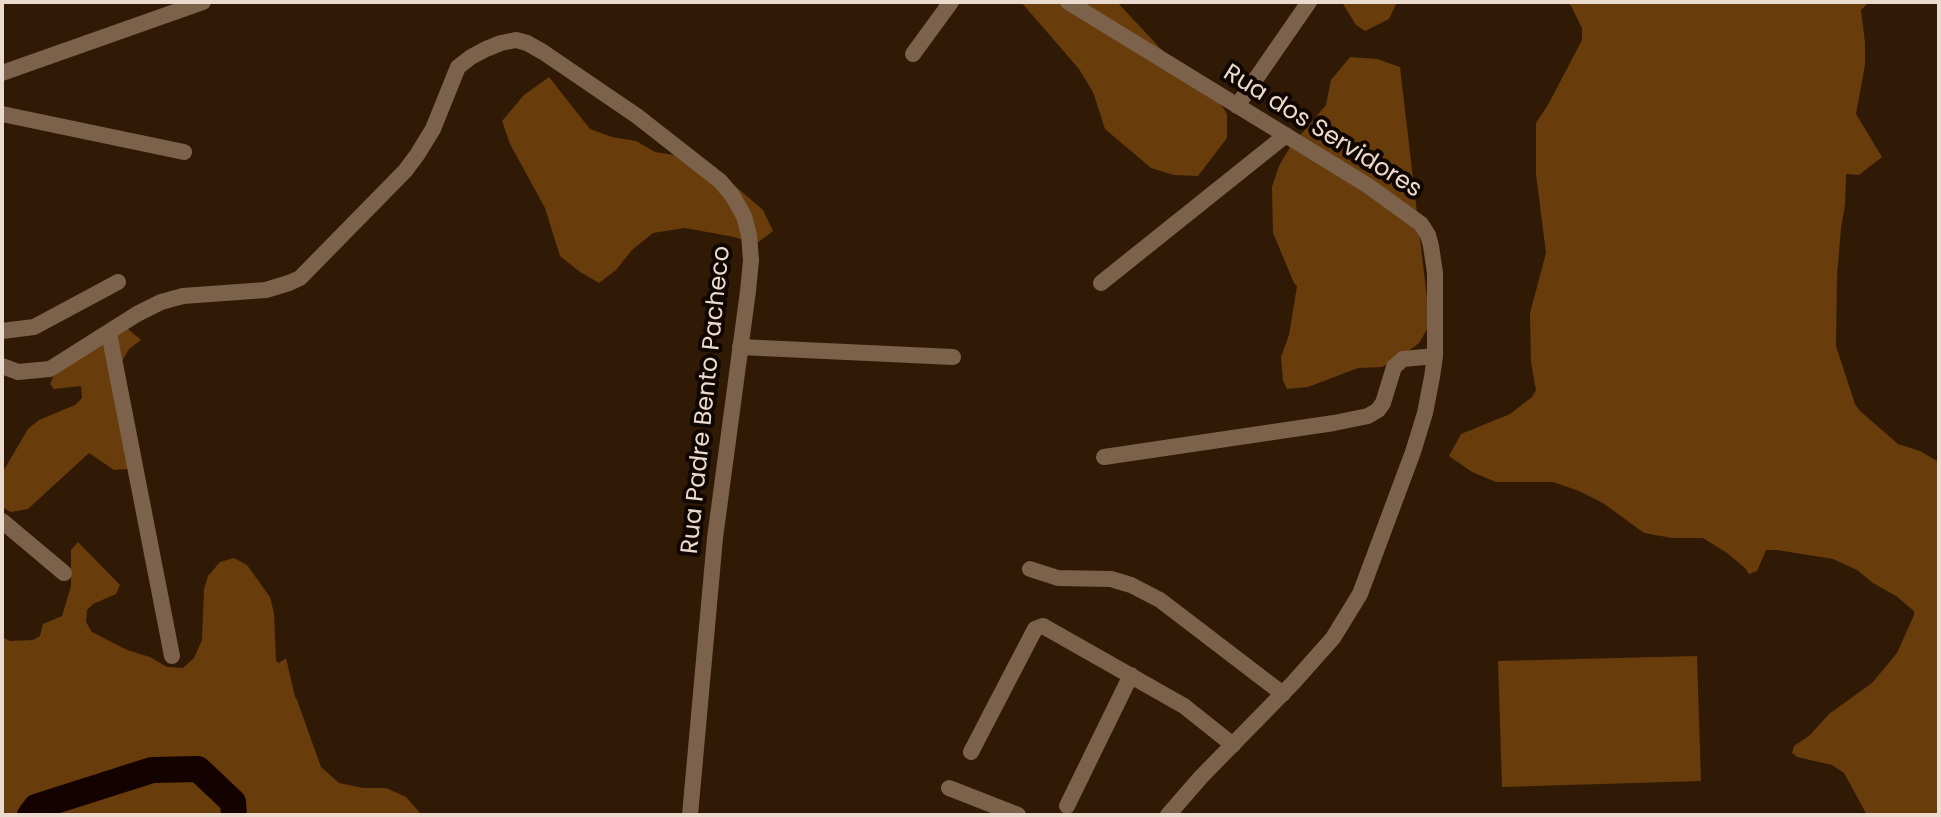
<!DOCTYPE html>
<html>
<head>
<meta charset="utf-8">
<style>
	body { margin:0 }
	#map { position:relative; width:1941px; height:817px; overflow:hidden; background:#301a05; font-family:Poppins,sans-serif }
	canvas { display:block }
	.frame { position:absolute; inset:0; border:4px solid #ebdbcf; pointer-events:none }
</style>
</head>
<body>
<div id="map">
<canvas width="1941" height="817"></canvas>
<div class="frame"></div>
</div>
<script>
const ctx = document.querySelector('canvas').getContext('2d');
ctx.lineJoin = 'round';
function fillPath(path, color) {
  ctx.fillStyle = color;
  ctx.fill(path, 'evenodd');
}
function poly(rows) {
  const path = new Path2D();
  for (const r of rows) {
    path.moveTo(r[0], r[1]);
    for (let i = 2; i < r.length; i += 2) path.lineTo(r[i], r[i + 1]);
  }
  return path;
}
function trace(path, color, width, dash) {
  ctx.strokeStyle = color;
  ctx.lineWidth = width;
  ctx.lineCap = dash ? 'butt' : 'round';
  ctx.setLineDash(dash || []);
  ctx.stroke(path);
}
function write(font, color, halo, rows, align = 'center') {
  ctx.font = font + ' Poppins,sans-serif';
  ctx.lineWidth = 8;
  ctx.setLineDash([]);
  ctx.textBaseline = 'middle';
  ctx.strokeStyle = halo;
  ctx.fillStyle = color;
  for (const [text, x, y, turn = 0] of rows) {
    ctx.save();
    ctx.translate(x, y);
    ctx.rotate((+turn || 0) * Math.PI / 180);
    ctx.textAlign = isNaN(turn) ? turn : align;
    if (halo) ctx.strokeText(text, 0, 0);
    ctx.fillText(text, 0, 0);
    ctx.restore();
  }
}
fillPath(poly([
	[1021,2,1117,2,1160,48,1215,95,1227,114,1227,138,1198,176,1174,175,1151,168,1105,129,1093,92,1079,69],
	[1334,2,1397,2,1389,19,1365,31,1356,25,1343,4],
	[1569,2,1869,2,1861,10,1865,43,1865,65,1856,114,1882,157,1859,175,1846,174,1845,205,1841,228,1837,276,1836,346,1855,404,1859,410,1898,444,1920,451,1939,462,1939,815,1867,815,1844,773,1832,765,1797,757,1792,753,1794,746,1810,735,1829,714,1872,683,1897,653,1914,615,1914,611,1896,596,1873,583,1857,570,1833,559,1777,550,1766,550,1757,571,1749,574,1745,568,1727,553,1703,538,1672,538,1644,533,1603,503,1579,491,1553,482,1496,482,1472,472,1449,456,1461,434,1510,414,1532,397,1536,390,1531,362,1530,313,1546,253,1536,174,1536,123,1549,103,1582,40,1582,28],
	[1350,57,1377,59,1400,67,1430,324,1419,343,1402,356,1382,367,1358,368,1308,387,1287,389,1283,381,1281,357,1289,335,1297,286,1294,283,1273,233,1272,187,1279,166,1290,147,1326,105,1331,80],
	[549,77,590,129,612,137,636,141,655,152,680,156,721,174,763,210,773,231,756,244,734,237,685,228,653,233,632,250,616,270,599,283,580,272,560,256,545,208,510,144,502,121,524,95],
	[121,323,141,340,129,349,121,363,128,469,114,470,89,453,28,509,11,512,2,507,2,473,28,429,39,420,75,405,82,398,81,386,54,389,50,384,53,377],
	[78,542,120,585,116,594,93,604,87,610,86,622,92,632,127,650,150,657,167,667,183,668,194,658,202,640,204,589,208,576,220,562,234,558,247,565,270,597,274,613,276,661,279,663,286,658,295,697,297,700,321,767,339,783,363,788,386,788,406,797,422,815,2,815,2,637,10,641,33,640,40,636,43,624,62,616,71,586,71,550],
	[1697,656,1701,781,1502,787,1498,661]
]), '#683c0b');
trace(poly([
	[30,815,36,807,152,770,198,769,233,802,234,815]
]), '#130200', 26);
trace(poly([
	[1068,2,1367,185,1421,224,1428,235,1431,246,1435,273,1435,356,1432,377,1425,413,1413,452,1360,594,1333,638,1293,683,1201,777,1168,815],
	[913,54,951,2],
	[2,73,203,2],
	[1237,106,1309,2],
	[2,114,184,152],
	[1101,283,1286,135],
	[2,331,34,327,118,282],
	[109,333,172,656],
	[740,347,953,357],
	[2,366,18,372,50,369,137,314,161,302,183,296,266,290,289,283,300,278,405,171,417,155,433,129,458,67,471,57,486,49,501,43,516,40,527,43,543,52,637,116,720,181,732,195,744,216,749,235,751,260,748,291,715,538,690,815],
	[1104,457,1334,423,1368,416,1378,410,1383,403,1394,367,1403,359,1435,356],
	[2,521,64,573],
	[1030,569,1058,578,1111,579,1131,585,1160,600,1283,694],
	[971,752,1035,629,1043,626,1184,706,1233,745],
	[949,788,1018,815],
	[1067,806,1131,675]
]), '#7c614b', 16);
write('24px', '#ebdbcf', '#110702', [
	["Rua dos Servidores",1322,132,32],
	["Rua Padre Bento Pacheco",707,400,-84]
]);
</script>
</body>
</html>
